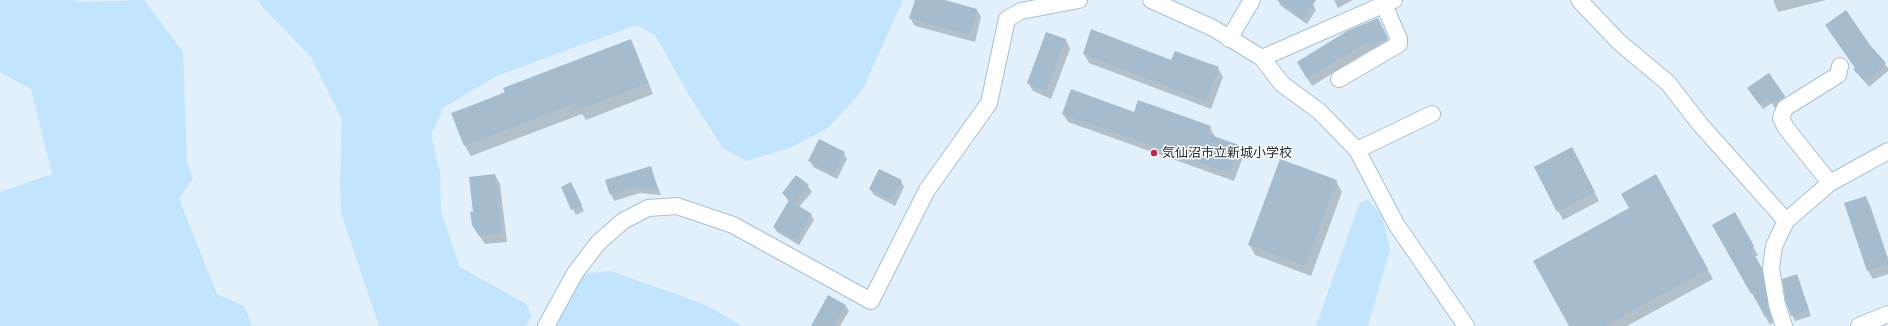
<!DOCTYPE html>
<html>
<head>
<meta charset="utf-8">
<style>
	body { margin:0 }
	canvas { display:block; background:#e1f0fb }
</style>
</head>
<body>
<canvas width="1888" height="326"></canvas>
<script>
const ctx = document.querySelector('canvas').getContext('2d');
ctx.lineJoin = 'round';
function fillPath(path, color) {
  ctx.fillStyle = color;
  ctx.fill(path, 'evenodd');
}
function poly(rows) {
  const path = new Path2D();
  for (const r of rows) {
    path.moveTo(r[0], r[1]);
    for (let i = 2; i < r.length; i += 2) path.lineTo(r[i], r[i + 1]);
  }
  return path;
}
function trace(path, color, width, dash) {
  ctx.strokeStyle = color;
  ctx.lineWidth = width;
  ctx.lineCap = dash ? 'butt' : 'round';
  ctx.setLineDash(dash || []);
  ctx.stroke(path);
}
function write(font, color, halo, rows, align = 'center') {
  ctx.font = font + ' Karla,"Noto Sans JP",sans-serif';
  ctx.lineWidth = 3;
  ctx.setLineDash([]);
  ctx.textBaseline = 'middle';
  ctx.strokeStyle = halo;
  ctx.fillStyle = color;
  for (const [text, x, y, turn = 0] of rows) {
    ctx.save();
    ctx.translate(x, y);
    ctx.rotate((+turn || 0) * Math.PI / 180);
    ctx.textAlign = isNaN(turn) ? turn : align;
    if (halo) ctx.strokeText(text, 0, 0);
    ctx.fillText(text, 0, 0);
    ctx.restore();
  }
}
fillPath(poly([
	[0,0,74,0,79,2,144,0,183,52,187,162,193,178,179,199,217,294,244,306,252,326,0,326,0,192,52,174,31,89,0,72],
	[258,0,903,0,862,91,828,128,790,148,746,161,723,148,693,102,655,35,636,25,496,76,443,108,431,135,440,172,441,212,460,267,526,304,532,316,526,326,379,326,341,213,340,182,342,119,311,57,265,10],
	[1367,199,1382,216,1390,249,1368,326,1316,326,1359,204],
	[611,271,706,305,742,326,553,326,584,274]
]), '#c3e4fd');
fillPath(poly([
	[916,0,941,0,977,10,981,17,975,42,915,26,910,18],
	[1278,0,1307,0,1313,4,1316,10,1307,24,1281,6],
	[1334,0,1353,0,1338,8],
	[1773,0,1826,0,1778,12],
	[1382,27,1391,46,1374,54,1372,49,1312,86,1298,63],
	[1047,33,1066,40,1070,49,1051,99,1033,91,1028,83],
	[630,40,636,51,653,94,586,120,582,114,471,156,465,146,452,114],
	[1869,45,1888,68,1888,71,1869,87,1855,69],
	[1084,54,1172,61,1218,68,1223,77,1211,109,1089,63],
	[1752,94,1784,96,1787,102,1776,110,1772,103,1763,109],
	[1135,113,1210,127,1215,137,1239,146,1244,154,1234,181,1068,122,1063,114],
	[844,153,847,159,837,179,813,167,810,161],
	[1577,157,1599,201,1563,220,1535,167],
	[650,167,661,195,640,193,614,201,606,181],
	[495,175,500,184,507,242,485,244,478,234,474,213],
	[901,181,904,187,895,206,874,195,870,189],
	[1336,181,1342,192,1311,276,1255,255,1249,244],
	[1661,185,1713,279,1627,326,1570,326,1630,208],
	[808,186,812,192,799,207,811,215,814,220,799,245,777,232,774,227,789,202,783,193],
	[562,187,574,189,584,211,576,215],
	[1865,197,1870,205,1888,258,1888,274,1873,279,1868,271,1845,204],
	[1735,214,1758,255,1754,257,1766,278,1774,322,1770,325,1714,225],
	[1797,275,1811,316,1795,321,1792,315],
	[845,305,849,311,840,326,816,326]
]), '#0003');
fillPath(poly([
	[915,0,945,0,977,9,970,35,909,18],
	[1277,0,1316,0,1303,19],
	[1846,10,1870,45,1886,63,1865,82,1853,69,1855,68,1825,25],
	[1378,18,1388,38,1369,47,1367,42,1307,79,1297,62,1347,31],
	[1091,29,1171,60,1175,51,1219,67,1206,101,1083,54],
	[1046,32,1066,39,1046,91,1027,83],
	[631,39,648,83,579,110,576,103,464,146,451,113,505,93,503,88],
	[1769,73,1785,96,1772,104,1768,98,1759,104,1747,88],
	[1071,89,1134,112,1138,100,1211,126,1208,134,1239,145,1229,173,1062,114],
	[819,139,845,152,834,174,808,161],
	[1572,147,1595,192,1557,212,1534,167],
	[1280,159,1337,180,1305,266,1248,245],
	[651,166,658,190,636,187,610,195,605,180],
	[879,169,902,180,891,200,869,189],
	[495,174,502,233,479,236,472,225,470,212,473,212,469,177],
	[1656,174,1708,269,1605,326,1569,326,1533,261,1629,208,1621,194],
	[796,175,809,185,794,203,782,193],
	[571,182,582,205,571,210,561,187],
	[1866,196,1888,261,1888,264,1867,271,1844,203],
	[789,200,812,214,796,240,773,227],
	[1735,212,1754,246,1751,249,1762,268,1770,314,1765,317,1752,293,1751,294,1712,225],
	[1797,274,1809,310,1791,316,1786,303,1782,279],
	[828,295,846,305,834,326,811,326]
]), '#a5bcce');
const minor = poly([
	[1151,0,1213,28,1262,58,1282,84,1319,111,1357,150,1396,224,1466,326],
	[1579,0,1619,42,1668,83,1699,123,1786,221,1774,246,1771,268,1777,305,1784,326],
	[1229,39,1252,0],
	[1262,58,1394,0],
	[1339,79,1399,44,1399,39,1384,5],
	[1357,150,1432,114],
	[1830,183,1786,128,1781,118,1785,108,1838,75,1840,66],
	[1786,221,1830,183,1888,151],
	[546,326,575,273,598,243,623,221,648,208,677,206,733,225,871,301,927,190,989,103,1007,19,1021,11,1079,0],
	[1859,326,1888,314]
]);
trace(minor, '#a8c0d2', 18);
trace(minor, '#fff', 16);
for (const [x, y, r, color] of [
	[1154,153,4,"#b9284e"]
]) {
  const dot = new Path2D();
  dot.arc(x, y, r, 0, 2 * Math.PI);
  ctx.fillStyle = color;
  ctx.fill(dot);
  trace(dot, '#fbfbfb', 1.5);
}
write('13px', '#252e35', '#fbfbfb', [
	["気仙沼市立新城小学校",1162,153]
], 'left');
</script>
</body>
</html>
